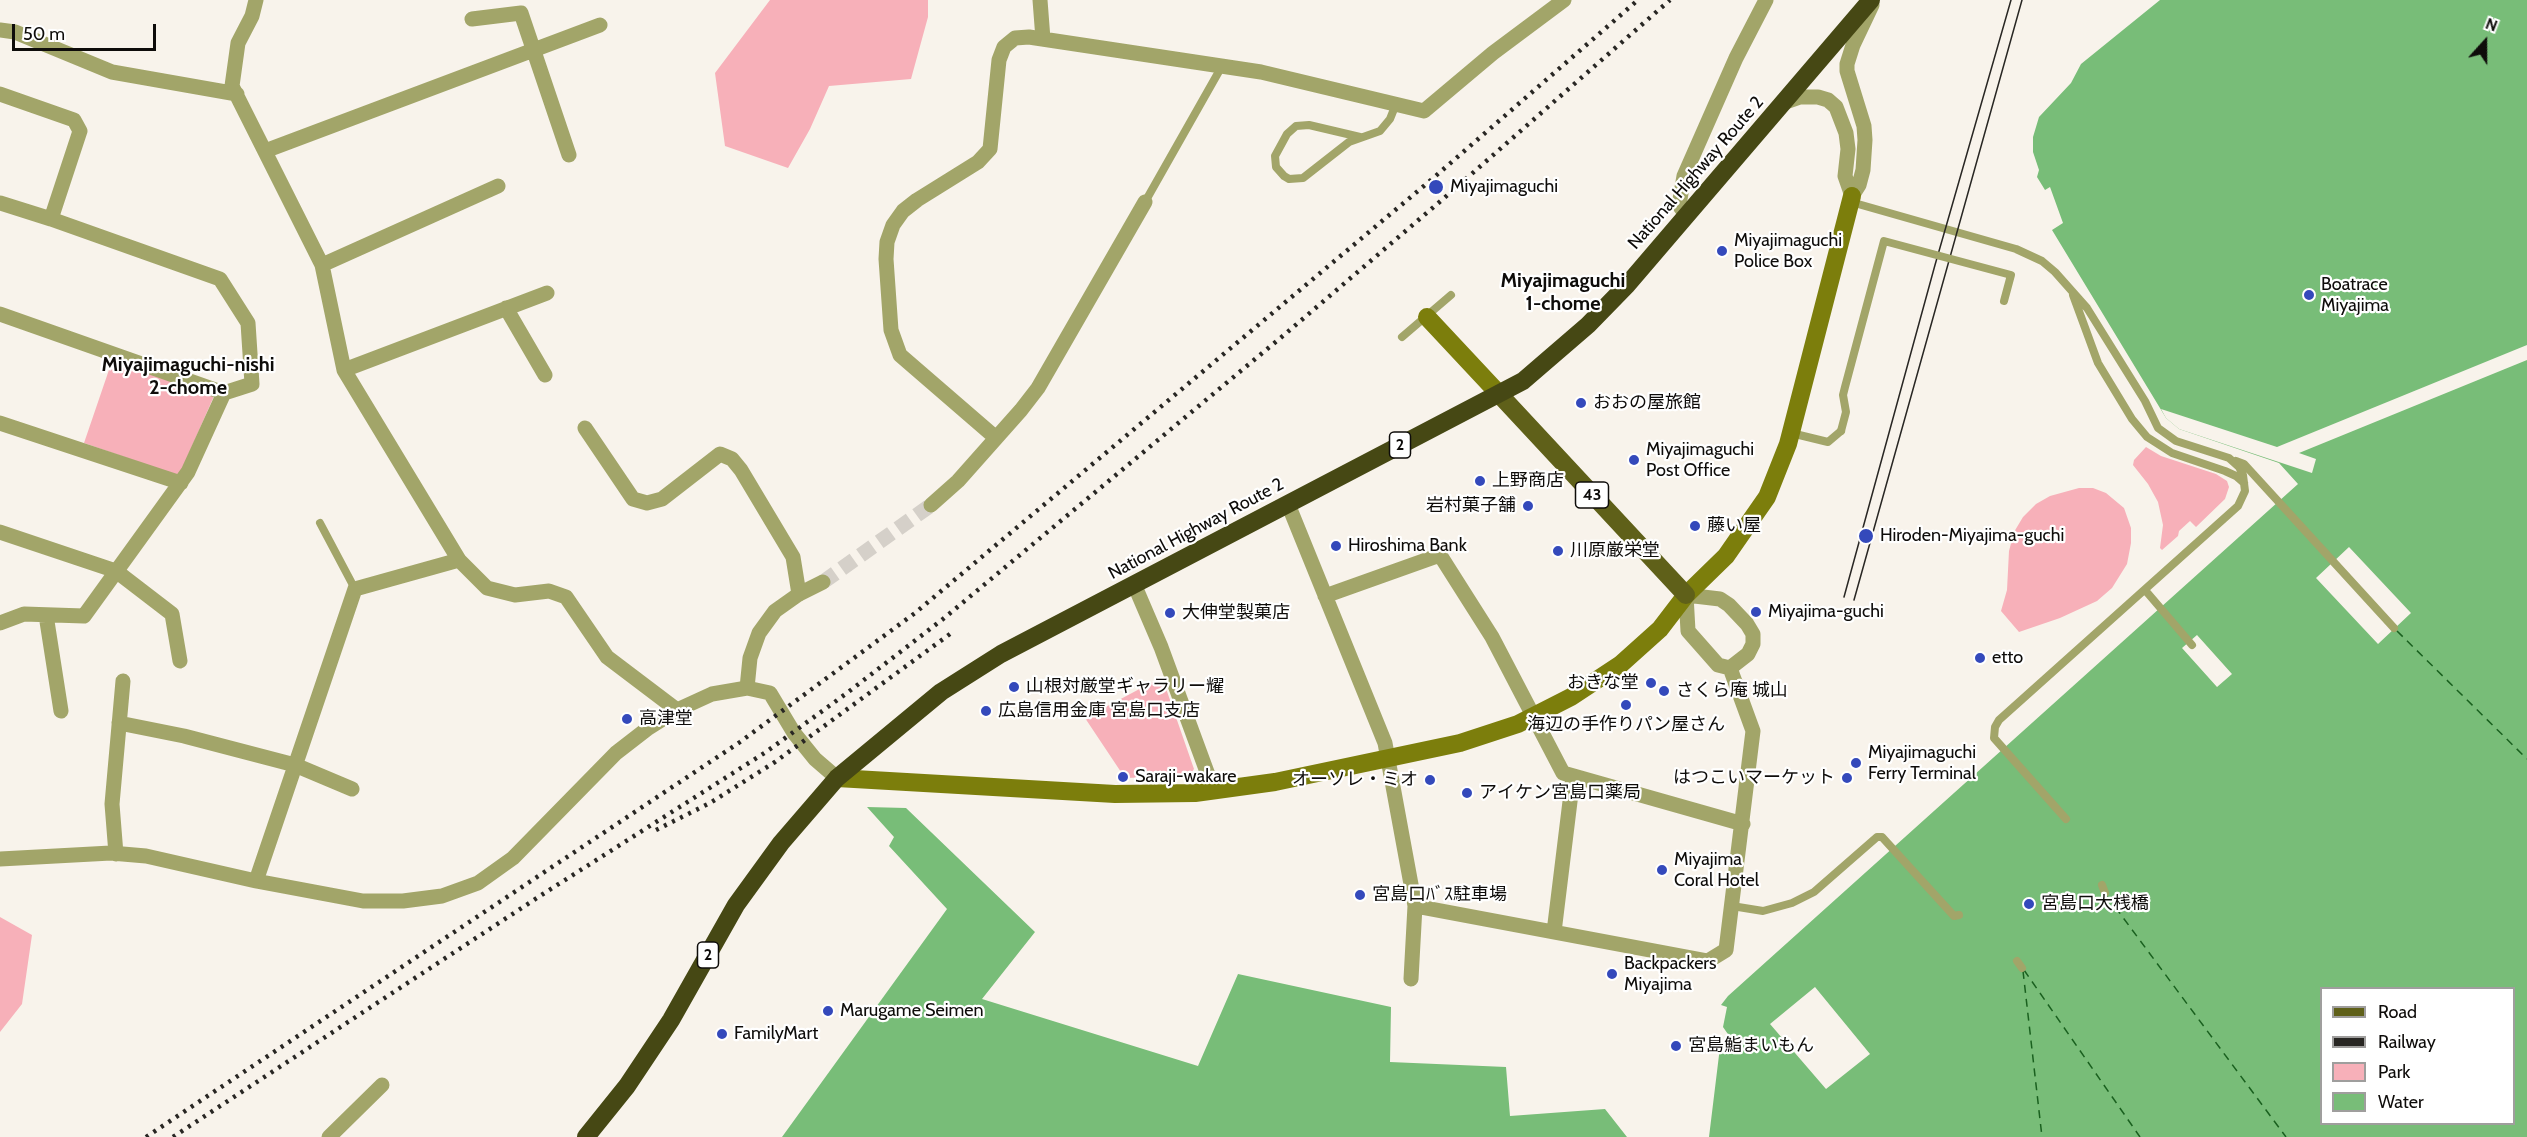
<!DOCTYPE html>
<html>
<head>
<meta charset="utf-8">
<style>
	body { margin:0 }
	#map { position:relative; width:2527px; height:1137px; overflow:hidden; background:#f8f3eb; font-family:Cabin,sans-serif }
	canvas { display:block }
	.legend { position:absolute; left:2320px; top:987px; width:195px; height:138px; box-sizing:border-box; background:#fff; border:2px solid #9f9e9d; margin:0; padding:8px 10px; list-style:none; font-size:18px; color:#0e0c0a }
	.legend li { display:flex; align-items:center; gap:12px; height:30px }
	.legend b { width:30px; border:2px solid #9f9e9d }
	.north { position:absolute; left:2455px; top:12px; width:60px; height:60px; -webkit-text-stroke:4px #fff; paint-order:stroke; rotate:21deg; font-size:16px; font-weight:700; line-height:24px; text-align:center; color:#0e0c0a }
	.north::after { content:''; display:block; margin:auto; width:21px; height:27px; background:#0e0c0a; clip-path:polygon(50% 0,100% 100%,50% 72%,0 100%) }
	.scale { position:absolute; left:12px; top:24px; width:144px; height:27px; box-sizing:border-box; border:3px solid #0e0c0a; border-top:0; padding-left:8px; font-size:18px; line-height:21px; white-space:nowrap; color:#0e0c0a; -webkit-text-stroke:4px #fff; paint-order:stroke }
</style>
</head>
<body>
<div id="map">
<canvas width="2527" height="1137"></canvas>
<ul class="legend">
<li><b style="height:8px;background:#5f6019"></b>Road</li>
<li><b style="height:8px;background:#282623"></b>Railway</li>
<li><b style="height:16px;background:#f7b0b9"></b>Park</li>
<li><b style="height:16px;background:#78bd78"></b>Water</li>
</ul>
<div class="north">N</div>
<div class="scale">50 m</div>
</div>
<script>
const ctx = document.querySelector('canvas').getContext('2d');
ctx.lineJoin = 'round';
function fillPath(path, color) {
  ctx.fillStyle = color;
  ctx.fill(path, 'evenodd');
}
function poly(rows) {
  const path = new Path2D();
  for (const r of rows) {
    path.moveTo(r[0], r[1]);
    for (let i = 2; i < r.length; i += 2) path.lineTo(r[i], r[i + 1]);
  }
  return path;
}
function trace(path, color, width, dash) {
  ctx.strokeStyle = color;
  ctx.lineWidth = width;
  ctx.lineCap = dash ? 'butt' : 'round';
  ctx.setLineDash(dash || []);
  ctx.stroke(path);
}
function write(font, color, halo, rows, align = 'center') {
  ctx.font = font + ' Cabin,"Noto Sans JP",sans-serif';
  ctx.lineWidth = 4.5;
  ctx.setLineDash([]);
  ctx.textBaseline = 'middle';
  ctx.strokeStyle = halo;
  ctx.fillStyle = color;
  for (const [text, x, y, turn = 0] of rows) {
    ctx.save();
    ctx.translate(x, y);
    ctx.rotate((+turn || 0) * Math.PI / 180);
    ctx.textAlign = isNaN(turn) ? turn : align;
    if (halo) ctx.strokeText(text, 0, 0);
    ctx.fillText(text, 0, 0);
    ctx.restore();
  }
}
fillPath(poly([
	[770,0,928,0,928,17,911,79,829,86,810,129,788,168,725,146,715,73],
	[112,361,214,396,179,476,84,443],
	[2146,447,2161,456,2216,474,2227,481,2229,487,2225,499,2196,527,2190,521,2179,531,2178,536,2162,550,2160,548,2163,525,2158,502,2148,484,2133,465,2134,460],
	[2079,488,2093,488,2106,493,2124,508,2131,528,2131,543,2127,564,2112,588,2097,601,2060,618,2019,632,2001,611,2007,590,2009,551,2014,532,2023,517,2036,504,2050,496],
	[1162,677,1194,769,1189,776,1125,778,1085,718],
	[0,917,32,935,22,1004,0,1032]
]), '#f7b0b9');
fillPath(poly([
	[2160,0,2527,0,2527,1137,1709,1137,1720,1047,1732,1040,1723,1027,1727,1007,1721,1005,1728,996,2298,484,2279,463,2179,429,2166,418,2052,230,2063,223,2050,187,2045,190,2037,177,2039,170,2033,152,2033,137,2039,117,2071,83,2081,64],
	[2322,988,2514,988,2514,1124,2322,1124],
	[867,807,906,808,1035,932,982,999,1198,1066,1238,974,1391,1007,1390,1062,1506,1067,1510,1116,1605,1109,1627,1137,782,1137,947,909,889,846,894,837]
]), '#78bd78');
fillPath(poly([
	[2527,345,2527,360,2299,453,2316,459,2312,473,2179,429,2166,418,2161,409,2277,447],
	[2349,547,2411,613,2378,644,2316,578],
	[2197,635,2232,674,2217,687,2182,648],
	[1815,987,1870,1054,1826,1089,1770,1024]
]), '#f8f3eb');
trace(poly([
	[2397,631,2527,759],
	[2107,896,2286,1137],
	[2024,970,2140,1137],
	[2023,971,2042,1137]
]), '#1a601f', 1.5, [8, 6]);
trace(poly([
	[823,582,931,505]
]), '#d5d0c9', 15, [15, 8]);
trace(poly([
	[1360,137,1309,125,1296,126,1287,134,1275,156,1276,167,1284,176,1289,179,1303,178,1349,142,1380,131,1390,119,1396,104],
	[1145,202,1222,66],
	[1851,202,2016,249,2042,261,2055,272,2087,308,2145,401,2158,428,2176,441,2229,458,2239,467,2243,475,2245,491,2238,506,1999,720,1995,727,1994,738,2066,819],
	[2073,295,2098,363,2132,419,2147,437,2172,453,2225,471,2236,476,2244,483],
	[1402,337,1451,295],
	[1791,433,1828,442,1841,431],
	[2236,461,2244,464,2394,628],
	[320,523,355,589],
	[2145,590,2192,645],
	[2102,885,2105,893],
	[1732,906,1763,911,1792,903,1814,892,1877,837,1882,837,1954,916,1959,915],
	[2017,961,2022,968]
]), '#a2a569', 8);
trace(poly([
	[256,0,252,16,238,43,232,86,322,265,344,370,459,560,487,588,515,595,549,591,566,597,607,657,677,710],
	[1040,0,1043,39],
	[472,19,521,13,569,155],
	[0,30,15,32,112,72,237,94],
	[0,94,74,120,80,131,51,219],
	[1783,103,1800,97,1818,97,1828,100,1836,107,1846,133,1848,149,1845,176,1852,196],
	[265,151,600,25],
	[1852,196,1859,185,1863,170,1865,140,1864,126,1847,71,1847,64,1853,45,1872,5],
	[0,203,51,219,220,279,248,323,252,384,224,393,188,472,84,616,24,614,0,623],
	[1687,216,1679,205,1684,176,1736,58,1766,0],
	[322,265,498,186],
	[506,308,545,375],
	[0,314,224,393],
	[344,370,547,293],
	[0,423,181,483],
	[585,428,633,499,647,503,662,499,720,454,732,459,741,470,793,557,799,594],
	[996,438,900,355,891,330,886,259,887,242,893,225,903,211,917,200,978,162,990,149,999,60,1004,47,1015,38,1029,37,1261,72,1424,111,1493,53,1564,0],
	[1288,504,1385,743,1415,906,1708,961,1726,950,1753,731,1730,668],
	[931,505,958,481,1021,410,1038,388,1145,202],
	[0,532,116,571,172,614,180,661],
	[1134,584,1161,647,1214,791],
	[1686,595,1720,599,1729,605,1747,624,1753,634,1753,644,1748,654,1730,668,1718,665,1688,631,1686,595],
	[1325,596,1440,555,1492,637,1563,773,1743,824],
	[46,615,61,711],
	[747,688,750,658,759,633,775,611,799,594,823,582],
	[119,723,184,736,295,765,352,789],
	[116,854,112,804,123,681],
	[0,859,111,853,146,856,256,881,363,901,403,901,442,896,478,883,513,858,616,753,647,729,677,710,712,694,747,688,770,693,794,733,815,759,837,778],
	[256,881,355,589,459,560],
	[1554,932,1573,777],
	[1411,979,1415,906],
	[329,1137,382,1085]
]), '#a2a569', 15);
trace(poly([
	[1427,317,1499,394],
	[837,778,1115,794,1195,793,1275,782,1460,743,1518,724,1571,697,1621,664,1660,629,1686,595,1726,556,1767,497,1788,444,1852,196]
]), '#7c7e0c', 18);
trace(poly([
	[1499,394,1686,595]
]), '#5f6019', 18);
trace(poly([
	[586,1137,627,1086,671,1020,736,905,781,843,837,778,941,692,1001,654,1523,381,1588,325,1627,285,1871,0]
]), '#464814', 18);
trace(poly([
	[1844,597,1935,265,2011,0],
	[1854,600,2022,0]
]), '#282623', 1.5);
trace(poly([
	[656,830,710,803,775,762,950,634],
	[146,1137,740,742,915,613,1431,180,1638,0],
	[173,1137,543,894,766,752,847,693,943,619,1284,335,1443,199,1670,0]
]), '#282623', 4.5, [3, 6]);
trace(poly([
	[1841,431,1846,412,1843,395,1845,387,1884,241,2011,275,2004,301]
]), '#a2a569', 8);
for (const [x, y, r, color] of [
	[1436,187,8,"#3449bb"],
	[1722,251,6,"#3449bb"],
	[2309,295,6,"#3449bb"],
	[1581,403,6,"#3449bb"],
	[1634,460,6,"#3449bb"],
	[1480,481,6,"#3449bb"],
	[1528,506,6,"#3449bb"],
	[1695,526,6,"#3449bb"],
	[1866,536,8,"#3449bb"],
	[1336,546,6,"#3449bb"],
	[1558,551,6,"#3449bb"],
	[1756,612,6,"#3449bb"],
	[1170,613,6,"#3449bb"],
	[1980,658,6,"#3449bb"],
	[1651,683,6,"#3449bb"],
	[1014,687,6,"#3449bb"],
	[1664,691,6,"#3449bb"],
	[1626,705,6,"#3449bb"],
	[986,711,6,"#3449bb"],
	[627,719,6,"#3449bb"],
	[1856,763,6,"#3449bb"],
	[1123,777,6,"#3449bb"],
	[1847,778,6,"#3449bb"],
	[1430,780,6,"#3449bb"],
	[1467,793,6,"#3449bb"],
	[1662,870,6,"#3449bb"],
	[1360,895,6,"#3449bb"],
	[2029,904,6,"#3449bb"],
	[1612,974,6,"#3449bb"],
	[828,1011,6,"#3449bb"],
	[722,1034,6,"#3449bb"],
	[1676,1046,6,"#3449bb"]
]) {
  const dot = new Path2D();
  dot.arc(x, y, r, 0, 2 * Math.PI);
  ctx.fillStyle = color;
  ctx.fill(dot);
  trace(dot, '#fff', 2);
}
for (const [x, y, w] of [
	[1400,445,21],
	[1592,495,33],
	[708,955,21]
]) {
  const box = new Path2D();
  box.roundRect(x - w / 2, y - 13, w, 26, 4.5);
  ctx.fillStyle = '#fff';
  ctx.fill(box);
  trace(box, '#0e0c0a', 1.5);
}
write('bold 16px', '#0e0c0a', null, [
	["2",1400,445],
	["43",1592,495],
	["2",708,955]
]);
write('18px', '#0e0c0a', '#fff', [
	["National Highway Route 2",1696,173,-49],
	["National Highway Route 2",1196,529,-28]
]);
write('18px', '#0e0c0a', '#fff', [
	["Miyajimaguchi",1450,187],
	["Miyajimaguchi",1734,241],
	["Police Box",1734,262],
	["Boatrace",2321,285],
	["Miyajima",2321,306],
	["おおの屋旅館",1593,403],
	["Miyajimaguchi",1646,450],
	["Post Office",1646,471],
	["上野商店",1492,481],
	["岩村菓子舗",1516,506,"right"],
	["藤い屋",1707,526],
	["Hiroden-Miyajima-guchi",1880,536],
	["Hiroshima Bank",1348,546],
	["川原厳栄堂",1570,551],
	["Miyajima-guchi",1768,612],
	["大伸堂製菓店",1182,613],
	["etto",1992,658],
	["おきな堂",1639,683,"right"],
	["山根対厳堂ギャラリー耀",1026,687],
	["さくら庵 城山",1676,691],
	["広島信用金庫 宮島口支店",998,711],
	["高津堂",639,719],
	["海辺の手作りパン屋さん",1626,725,"center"],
	["Miyajimaguchi",1868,753],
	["Ferry Terminal",1868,774],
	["Saraji-wakare",1135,777],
	["はつこいマーケット",1835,778,"right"],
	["オーソレ・ミオ",1418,780,"right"],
	["アイケン宮島口薬局",1479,793],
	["Miyajima",1674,860],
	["Coral Hotel",1674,881],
	["宮島口ﾊﾞｽ駐車場",1372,895],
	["宮島口大桟橋",2041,904],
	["Backpackers",1624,964],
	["Miyajima",1624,985],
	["Marugame Seimen",840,1011],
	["FamilyMart",734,1034],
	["宮島鮨まいもん",1688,1046]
], 'left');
write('bold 20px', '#0e0c0a', '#fff', [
	["Miyajimaguchi",1563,281],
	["1-chome",1563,304],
	["Miyajimaguchi-nishi",188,365],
	["2-chome",188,388]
]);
</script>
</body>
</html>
